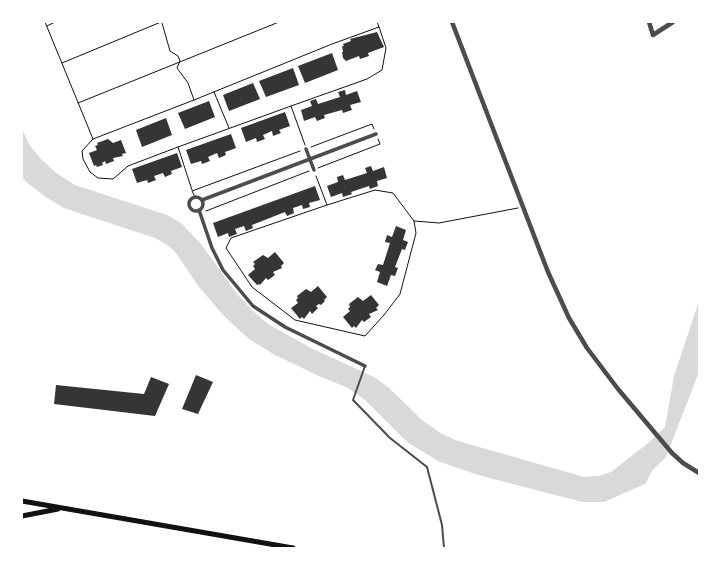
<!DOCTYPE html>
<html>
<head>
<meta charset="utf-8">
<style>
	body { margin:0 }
	#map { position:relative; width:721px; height:570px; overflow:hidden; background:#fff; font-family:"PT Sans",sans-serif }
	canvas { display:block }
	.frame { position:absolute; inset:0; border:23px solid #fff; pointer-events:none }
</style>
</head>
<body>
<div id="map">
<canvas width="721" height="570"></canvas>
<div class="frame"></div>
</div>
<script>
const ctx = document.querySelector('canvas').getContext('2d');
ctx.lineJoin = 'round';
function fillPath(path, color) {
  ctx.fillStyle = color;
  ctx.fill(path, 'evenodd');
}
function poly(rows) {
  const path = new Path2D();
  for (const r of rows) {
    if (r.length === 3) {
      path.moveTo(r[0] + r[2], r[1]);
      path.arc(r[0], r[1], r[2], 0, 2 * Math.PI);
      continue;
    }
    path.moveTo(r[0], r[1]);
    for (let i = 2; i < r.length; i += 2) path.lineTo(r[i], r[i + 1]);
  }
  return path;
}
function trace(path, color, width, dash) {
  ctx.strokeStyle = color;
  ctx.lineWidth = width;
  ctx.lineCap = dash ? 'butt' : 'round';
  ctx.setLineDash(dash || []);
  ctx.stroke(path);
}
fillPath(poly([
	[22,129,30,146,41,159,56,173,75,185,167,215,181,223,201,244,237,294,252,310,268,324,311,348,374,377,388,387,422,420,442,434,458,441,584,477,599,476,611,472,647,444,665,427,674,376,699,301,699,372,666,457,652,471,645,484,604,502,582,502,478,475,438,461,407,442,365,400,348,388,321,377,275,355,249,339,224,316,199,287,176,253,169,246,155,238,64,208,47,198,25,181,22,177]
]), '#d9d9d9');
fillPath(poly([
	[377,32,384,47,368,53,369,56,360,59,359,56,346,61,343,58,342,52,343,52,342,46,344,46,343,44,351,41,350,39],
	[332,53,338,70,305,83,298,66],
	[293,68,299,85,266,97,259,81],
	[253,83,260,99,229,111,223,95],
	[345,90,346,95,357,91,361,102,350,105,352,110,343,113,342,110,324,115,325,118,317,121,315,117,304,121,301,110,312,106,310,101,316,99,318,104,340,97,338,92],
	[209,101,215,117,185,129,178,113],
	[285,112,290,126,279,130,281,133,273,136,272,131,263,135,265,139,257,142,256,138,246,142,241,128],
	[166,118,172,135,142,147,136,130],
	[231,134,236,148,225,152,226,155,219,158,217,153,208,157,210,161,202,164,201,161,191,164,186,150],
	[108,139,113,143,121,140,126,153,122,154,123,156,113,158,114,161,106,164,105,161,102,163,103,165,97,167,96,165,94,166,89,153,97,150,95,146,98,145,97,143],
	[177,153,182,167,171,171,172,174,165,177,163,173,154,176,156,180,148,183,147,180,137,183,132,169],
	[371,166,373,171,384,167,387,178,377,181,378,186,370,189,369,186,351,192,352,194,343,197,342,193,331,197,327,186,338,182,337,177,343,175,345,180,367,173,365,168],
	[315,186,320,200,309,203,310,207,303,209,302,205,293,208,294,213,287,216,285,212,252,225,253,228,246,231,244,226,235,229,237,234,229,237,228,233,218,237,213,223],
	[396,226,406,230,403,240,408,242,405,250,402,249,395,267,398,268,395,276,391,275,387,286,377,282,380,272,375,270,378,264,383,265,390,243,385,242,387,235,392,237],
	[275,252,284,263,281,266,282,268,273,272,275,275,268,280,266,278,260,285,259,284,257,285,248,275,255,269,253,266,255,264,253,262,263,255,268,258],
	[318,286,327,297,324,300,325,301,321,305,319,304,316,306,318,308,312,314,310,311,304,319,302,317,300,319,291,308,298,303,296,300,298,298,297,296,306,289,311,292],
	[371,295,379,305,376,308,378,310,369,314,371,317,364,322,362,320,356,328,354,326,352,328,343,317,350,311,348,309,350,307,349,304,358,297,363,301],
	[196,375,213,382,198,414,182,409],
	[151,377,169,384,155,416,54,404,56,385,144,394]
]), '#353535');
trace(poly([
	[45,22,93,139],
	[377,22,379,27],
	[162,23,170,51,178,56,180,61,177,68,188,83,194,100],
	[47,26,55,22],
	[62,63,161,22],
	[214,92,229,128],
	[78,103,279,22],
	[178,147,128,166,113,179,98,178,90,172,83,159,82,151,93,139,194,100,332,44,379,27,386,48,382,70,367,79,291,106],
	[311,147,372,124,374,129],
	[318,168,380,144,378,139],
	[316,176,327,205,375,190,393,193,414,221,416,233,400,294,384,315,365,336,295,320,252,287,226,248,231,238,327,205],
	[192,190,178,147,291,106,305,145],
	[195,197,192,191,300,151],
	[206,211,309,171],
	[414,221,439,223,518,208]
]), '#111', 1);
trace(poly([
	[365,366,353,400,390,438,427,467,442,525,444,548]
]), '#4c4c4c', 2);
trace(poly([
	[306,149,314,170],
	[196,204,7],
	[202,200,376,134],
	[199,210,212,248,223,270,253,306,285,327,365,366]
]), '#4c4c4c', 3.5);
trace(poly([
	[452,22,548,272,569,318,587,348,618,389,672,453,683,463,699,473],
	[649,22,653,35,673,22]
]), '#4c4c4c', 4.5);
trace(poly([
	[22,501,293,548],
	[22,516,58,509]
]), '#111', 5);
</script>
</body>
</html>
